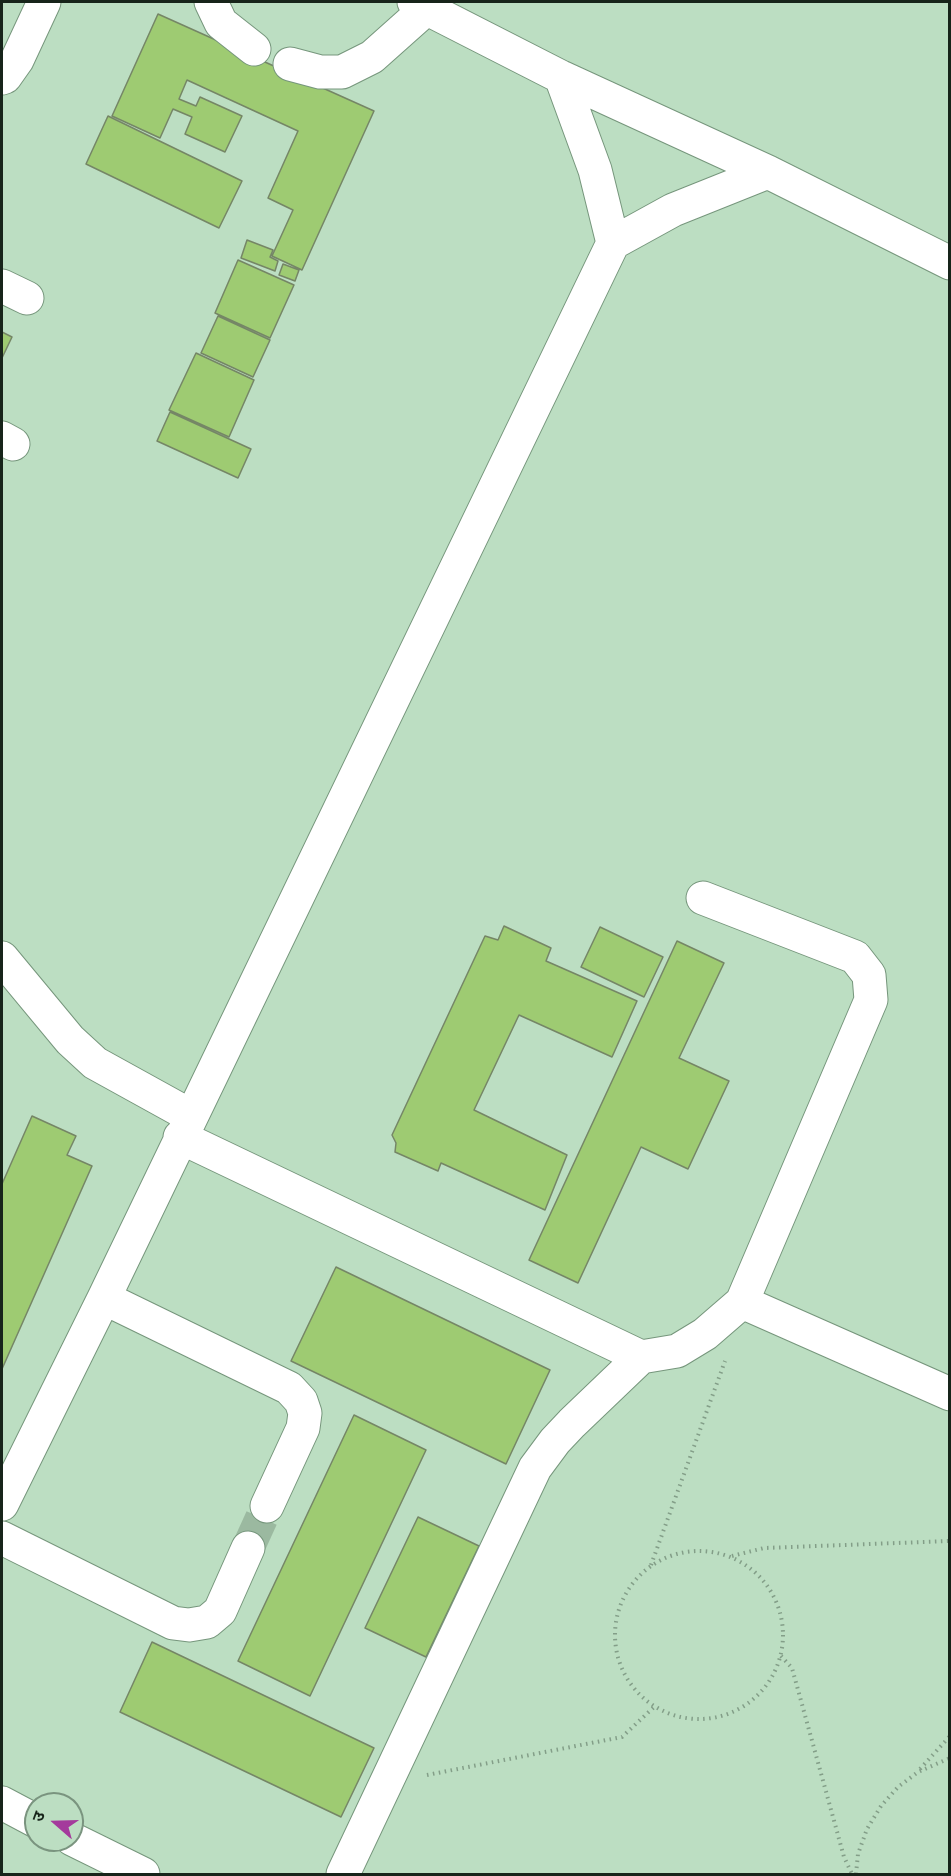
<!DOCTYPE html>
<html>
<head>
<meta charset="utf-8">
<style>
	body { margin:0 }
	#map { position:relative; width:951px; height:1876px; overflow:hidden; background:#bcdec2; font-family:"Space Grotesk","Noto Sans Devanagari",sans-serif }
	canvas { display:block }
	.frame { position:absolute; inset:0; border:3px solid #17241a; pointer-events:none }
	.north { position:absolute; left:24px; top:1792px; width:60px; height:60px; box-sizing:border-box; background:#bcdec2; border:2px solid #7a947f; border-radius:50%; rotate:290deg; font-size:16px; font-weight:700; line-height:24px; text-align:center; color:#17241a }
	.north::after { content:''; display:block; margin:auto; width:21px; height:27px; background:#a43a9c; clip-path:polygon(50% 0,100% 100%,50% 72%,0 100%) }
</style>
</head>
<body>
<div id="map">
<canvas width="951" height="1876"></canvas>
<div class="frame"></div>
<div class="north">उ</div>
</div>
<script>
const ctx = document.querySelector('canvas').getContext('2d');
ctx.lineJoin = 'round';
function fillPath(path, color) {
  ctx.fillStyle = color;
  ctx.fill(path, 'evenodd');
}
function poly(rows) {
  const path = new Path2D();
  for (const r of rows) {
    if (r.length === 3) {
      path.moveTo(r[0] + r[2], r[1]);
      path.arc(r[0], r[1], r[2], 0, 2 * Math.PI);
      continue;
    }
    path.moveTo(r[0], r[1]);
    for (let i = 2; i < r.length; i += 2) path.lineTo(r[i], r[i + 1]);
  }
  return path;
}
function trace(path, color, width, dash) {
  ctx.strokeStyle = color;
  ctx.lineWidth = width;
  ctx.lineCap = dash ? 'butt' : 'round';
  ctx.setLineDash(dash || []);
  ctx.stroke(path);
}
const building = poly([
	[158,14,374,111,302,270,272,256,293,210,268,198,298,131,187,80,179,99,196,106,200,97,242,116,225,152,185,134,192,117,173,109,160,138,112,116,158,14],
	[108,116,242,181,219,228,86,164,108,116],
	[247,240,273,250,270,257,278,261,275,271,241,258,247,240],
	[238,260,294,285,270,338,215,313,238,260],
	[283,264,299,270,295,281,279,275,283,264],
	[218,316,270,340,253,377,201,353,218,316],
	[2,332,12,337,2,358,2,332],
	[196,353,254,380,229,437,169,410,196,353],
	[170,412,251,449,238,478,157,441,170,412],
	[504,926,551,948,546,961,637,1001,612,1057,519,1015,474,1110,567,1155,545,1210,441,1163,438,1171,395,1152,396,1143,392,1135,485,936,498,940,504,926],
	[600,927,663,957,644,997,581,967,600,927],
	[677,941,724,963,679,1058,729,1081,688,1169,641,1147,578,1283,529,1260,677,941],
	[32,1116,76,1136,67,1155,92,1166,2,1369,2,1184,32,1116],
	[336,1267,550,1370,506,1464,291,1361,336,1267],
	[354,1415,426,1450,310,1696,238,1661,354,1415],
	[418,1517,479,1546,426,1657,365,1628,418,1517],
	[152,1642,374,1748,341,1817,120,1712,152,1642]
]);
fillPath(building, '#9ecb72');
trace(building, '#758666', 1.5);
trace(poly([
	[248,1548,267,1506]
]), '#9bb9a0', 33, [33, 16]);
const minor = poly([
	[211,2,221,23,254,49],
	[414,2,561,77,768,172,950,263],
	[290,64,320,72,342,72,372,57,427,8],
	[2,78,5,77,17,60,44,2],
	[613,243,673,210,768,172],
	[2,286,27,298],
	[2,438,13,444],
	[2,958,70,1040,95,1063,191,1116],
	[180,1137,641,1357],
	[104,1298,289,1388,301,1401,305,1413,303,1428,267,1506],
	[742,1302,950,1394],
	[2,1504,104,1298,613,243,595,170,561,77],
	[2,1538,173,1623,189,1625,207,1622,220,1611,248,1548],
	[2,1803,36,1821],
	[72,1839,143,1874],
	[343,1874,535,1468,555,1441,572,1423,641,1357,677,1351,705,1334,742,1302,871,1000,869,975,855,957,703,898]
]);
trace(minor, '#76967c', 35);
trace(poly([
	[699,1635,84],
	[732,1556,764,1548,950,1541],
	[651,1565,725,1361],
	[781,1656,792,1668,844,1857,852,1874],
	[920,1769,950,1736],
	[427,1775,622,1737,654,1707],
	[856,1874,858,1854,867,1829,881,1806,898,1787,918,1772,950,1758]
]), '#839e88', 4, [1.5, 4.5]);
trace(minor, '#fff', 33);
</script>
</body>
</html>
